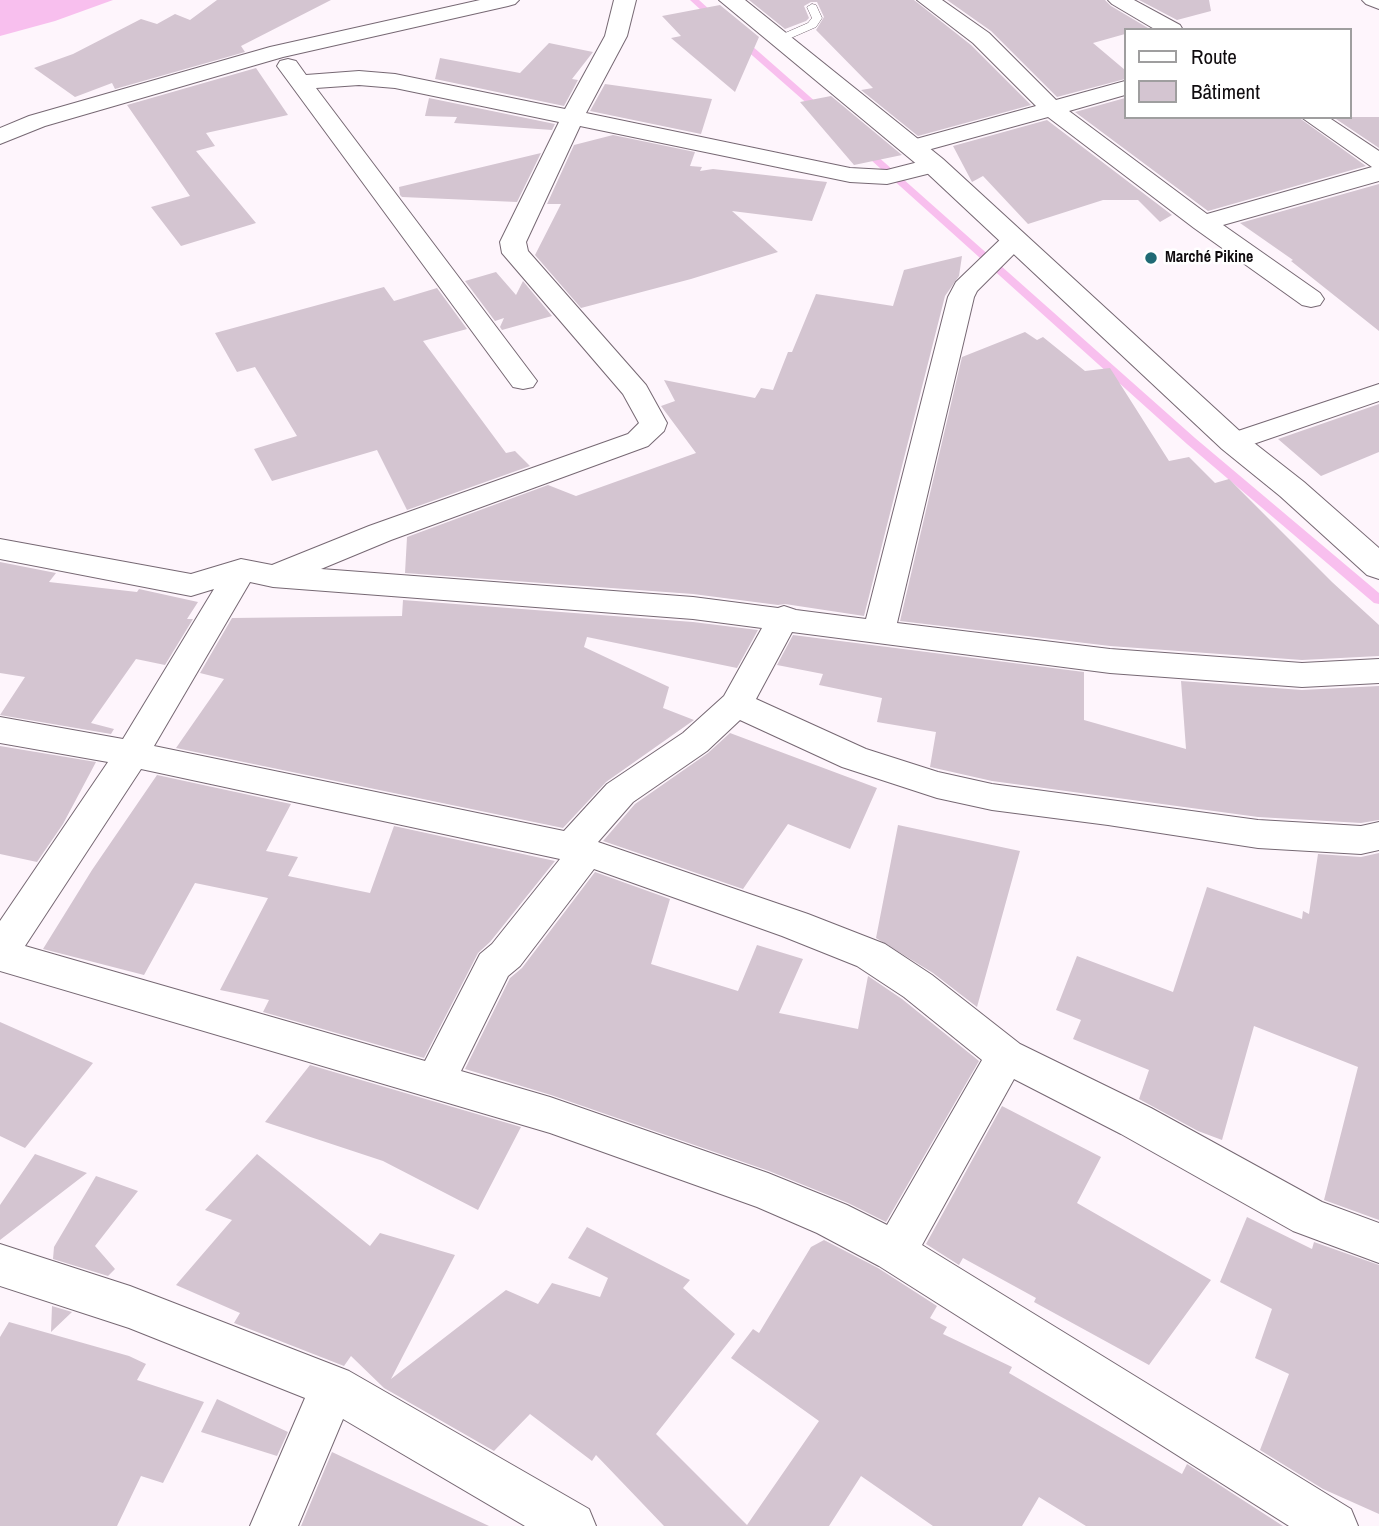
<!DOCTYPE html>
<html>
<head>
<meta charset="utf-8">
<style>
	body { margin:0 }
	#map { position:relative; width:1379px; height:1526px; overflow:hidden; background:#fef5fc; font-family:"Archivo Narrow",sans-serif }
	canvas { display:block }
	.legend { position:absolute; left:1124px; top:28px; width:228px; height:91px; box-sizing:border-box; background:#fff; border:2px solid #9f9e9f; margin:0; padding:9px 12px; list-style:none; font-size:21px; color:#100c0f }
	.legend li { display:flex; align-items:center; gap:14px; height:35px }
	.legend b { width:35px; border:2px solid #9f9e9f }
</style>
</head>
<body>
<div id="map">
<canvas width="1379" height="1526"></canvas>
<ul class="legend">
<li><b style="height:9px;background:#fff"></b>Route</li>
<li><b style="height:19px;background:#d4c5d1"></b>Bâtiment</li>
</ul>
</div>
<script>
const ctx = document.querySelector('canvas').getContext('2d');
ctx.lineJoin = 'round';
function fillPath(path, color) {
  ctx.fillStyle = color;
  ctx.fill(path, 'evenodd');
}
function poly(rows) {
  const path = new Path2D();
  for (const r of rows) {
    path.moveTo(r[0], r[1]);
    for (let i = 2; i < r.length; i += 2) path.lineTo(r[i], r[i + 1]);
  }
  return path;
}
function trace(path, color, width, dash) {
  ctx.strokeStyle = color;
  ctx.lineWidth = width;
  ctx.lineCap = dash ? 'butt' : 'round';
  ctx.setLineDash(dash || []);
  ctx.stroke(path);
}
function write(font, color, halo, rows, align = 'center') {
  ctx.font = font + ' "Archivo Narrow",sans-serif';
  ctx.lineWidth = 5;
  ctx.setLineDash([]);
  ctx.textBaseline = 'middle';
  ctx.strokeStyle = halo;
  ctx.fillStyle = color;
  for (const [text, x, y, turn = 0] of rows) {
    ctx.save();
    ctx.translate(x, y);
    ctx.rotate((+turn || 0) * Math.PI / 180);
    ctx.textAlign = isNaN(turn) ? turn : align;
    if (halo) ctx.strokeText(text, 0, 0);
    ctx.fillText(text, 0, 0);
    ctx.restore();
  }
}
fillPath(poly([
	[0,0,113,0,55,21,0,36]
]), '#f8bfee');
fillPath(poly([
	[690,0,699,0,721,20,714,22,690,0],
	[737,38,743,38,825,110,825,114,819,114,737,42,737,38],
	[861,147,867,147,1195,438,1379,593,1379,604,1374,603,1187,444,861,151,861,147]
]), '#f8bfee');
fillPath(poly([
	[217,0,331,0,241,46,245,52,115,89,112,83,75,97,34,68,73,54,141,19,157,24,175,14,190,20],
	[749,0,914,0,971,45,1031,105,918,136,861,90,873,88,816,30,824,17,817,2,811,2,804,6,809,18,806,21,785,29],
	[947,0,1105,0,1111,6,1148,28,1125,30,1125,34,1093,43,1125,70,1125,79,1057,97,991,31],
	[1139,0,1209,0,1211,11,1177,20],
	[720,5,759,37,735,92,671,38,681,36,662,16],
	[549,43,593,52,572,79,578,80,564,106,435,79,440,58,520,73],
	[256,68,288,115,206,133,215,146,196,151,256,223,181,246,151,207,190,196,127,105],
	[605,84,712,99,701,134,590,111],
	[831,96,902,155,854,165,800,102],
	[429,98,555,124,552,130,454,123,457,117,425,116],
	[1125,98,1125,117,1298,117,1366,166,1208,211,1075,112],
	[1333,117,1379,117,1379,148],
	[1047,120,1172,215,1160,222,1138,200,1103,200,1028,224,983,176,972,182,953,146],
	[613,135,695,152,690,166,702,167,700,171,713,169,827,182,812,221,732,211,778,252,691,279,581,308,535,255,561,204,547,204,574,145],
	[541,153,517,202,402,197,400,195,399,187],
	[1379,184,1379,331,1291,261,1293,260,1240,223],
	[962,256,959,276,945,296,864,616,785,604,778,605,693,594,405,573,407,537,548,485,576,496,696,453,661,406,675,401,664,380,755,398,761,388,773,390,788,352,792,352,816,294,893,306,904,270],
	[496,272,516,295,523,281,552,316,502,330,500,327,504,318,495,321,465,281],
	[384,287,394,301,437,288,467,329,423,341,506,453,515,451,530,466,407,510,377,450,272,481,254,449,297,436,255,367,237,372,215,333],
	[1025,332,1037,340,1043,337,1085,371,1110,368,1169,461,1189,457,1215,483,1229,479,1332,582,1379,625,1379,656,1302,660,1110,646,900,621,962,357],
	[1379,404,1379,452,1321,476,1278,439],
	[0,562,56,573,49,582,137,592,139,589,198,602,187,619,193,619,165,665,136,659,91,723,114,729,111,734,0,715,25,677,0,673],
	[403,600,693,622,758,630,737,668,587,637,584,647,669,687,663,708,694,720,606,782,563,828,176,748,224,679,200,673,232,618,402,616],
	[793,635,1084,672,1084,720,1186,749,1181,681,1302,690,1379,686,1379,820,1361,823,1258,817,992,781,939,769,930,767,936,732,877,722,882,698,819,685,823,674,777,665],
	[730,733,877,788,850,849,788,824,743,889,603,841,635,804,708,753],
	[0,746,96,762,63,824,37,862,0,854],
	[157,775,291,804,266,851,298,857,288,876,370,893,394,826,555,861,490,942,478,953,424,1058,263,1012,269,1000,220,990,268,898,195,883,144,975,43,949,92,870],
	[898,825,1020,851,977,1007,933,973,876,938],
	[1379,853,1379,1220,1324,1200,1358,1067,1254,1026,1222,1140,1198,1131,1139,1099,1149,1070,1073,1039,1081,1020,1056,1010,1077,956,1173,992,1207,887,1302,919,1303,911,1309,914,1318,854,1361,857],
	[595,872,670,899,651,964,738,991,757,945,803,959,779,1013,858,1029,868,976,902,999,979,1061,886,1222,848,1203,769,1171,551,1095,465,1069,510,978,522,968],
	[0,1022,93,1063,25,1148,0,1136],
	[310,1065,521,1127,478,1210,383,1161,265,1122],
	[1002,1106,1101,1157,1077,1203,1211,1280,1149,1365,1034,1302,1036,1298,963,1258,959,1265,926,1244],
	[35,1154,87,1173,0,1240,0,1205],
	[257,1154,370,1246,380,1233,455,1255,391,1379,506,1290,538,1304,552,1283,600,1297,608,1278,568,1258,587,1227,690,1280,683,1288,735,1334,656,1434,747,1525,819,1421,731,1358,753,1329,759,1333,811,1247,824,1240,878,1268,937,1306,930,1318,947,1327,943,1334,1012,1367,1009,1373,1182,1474,1187,1464,1283,1526,1086,1526,1039,1497,1022,1526,933,1526,861,1476,829,1526,664,1526,596,1455,592,1461,530,1414,494,1451,384,1388,351,1356,344,1366,234,1323,240,1313,176,1285,232,1220,205,1210],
	[96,1176,138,1191,95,1246,115,1269,108,1276,53,1259,54,1247],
	[1247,1217,1312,1249,1314,1242,1379,1265,1379,1514,1323,1489,1260,1450,1289,1374,1255,1358,1272,1309,1220,1282],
	[52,1306,72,1312,51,1332],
	[9,1322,129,1356,146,1364,137,1380,204,1402,163,1483,141,1476,117,1526,0,1526,0,1337],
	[217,1399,288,1432,277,1456,201,1432],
	[332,1452,489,1526,301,1526]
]), '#d4c5d1');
const service = poly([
	[812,4,816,5,822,18,816,27,784,41,776,41,776,37,808,23,812,18,807,7,812,4]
]);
const minor = poly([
	[480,0,519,0,515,4,508,6,283,57,45,126,0,144,0,128,29,116,270,47,480,0],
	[614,0,636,0,627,36,586,113,850,168,887,170,934,158,943,160,946,165,943,170,887,184,850,182,580,126,526,242,528,251,646,385,667,423,664,431,648,446,391,540,321,569,693,597,778,608,784,606,796,610,866,619,948,297,956,282,1006,234,1015,231,1024,234,1028,239,1024,244,977,291,974,297,897,623,1110,649,1302,663,1379,659,1379,683,1302,687,1110,673,792,632,756,699,866,749,938,772,992,784,1258,820,1361,826,1379,822,1379,850,1361,854,1258,848,1108,825,992,810,937,798,842,767,740,720,707,751,633,802,598,842,808,914,885,944,932,975,1020,1044,1151,1108,1322,1202,1379,1223,1379,1263,1293,1231,1121,1134,1014,1079,922,1245,1351,1509,1358,1526,1289,1526,879,1266,817,1233,757,1207,550,1133,0,971,0,921,108,762,0,743,0,717,123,739,214,589,191,596,0,559,0,539,191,574,241,559,272,565,369,526,628,434,639,423,623,394,502,253,500,242,559,122,395,88,359,85,316,88,537,381,533,387,523,389,513,387,277,66,280,61,288,59,296,61,306,75,359,71,395,74,565,109,605,36,614,0],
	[250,582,273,587,693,619,762,628,724,696,683,733,607,784,564,831,154,746,250,582],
	[141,769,560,859,492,944,480,954,425,1061,25,946,141,769],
	[594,869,782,936,857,966,904,997,982,1060,887,1225,847,1205,768,1173,550,1097,461,1071,508,976,520,966,594,869],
	[917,0,942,0,989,33,1056,100,1125,81,1125,95,1069,111,1207,214,1372,167,1301,117,1328,117,1379,151,1379,181,1223,225,1320,293,1324,299,1320,305,1311,307,1302,305,1194,228,1048,117,913,154,905,152,901,147,905,142,1036,106,973,43,917,0],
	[1108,0,1134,0,1180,25,1183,30,1156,30,1112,4,1108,0],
	[1362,0,1379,0,1379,9,1366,4,1362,0],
	[1379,384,1379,401,1233,451,1223,448,1218,442,1223,436,1379,384],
	[0,1244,130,1286,349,1371,589,1509,596,1526,525,1526,343,1419,298,1526,250,1526,305,1398,129,1328,0,1286,0,1244]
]);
const trunk = poly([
	[719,0,745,0,943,159,1244,435,1304,482,1379,548,1379,579,1367,575,1280,496,1222,449,925,171,719,0]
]);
trace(service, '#766873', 1);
trace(minor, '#766873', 2);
trace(trunk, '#766873', 2);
fillPath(service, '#fff');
fillPath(minor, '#fff');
fillPath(trunk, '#fff');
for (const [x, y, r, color] of [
	[1151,258,7,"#206a75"]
]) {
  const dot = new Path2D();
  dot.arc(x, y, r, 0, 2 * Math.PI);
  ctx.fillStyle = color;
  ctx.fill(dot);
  trace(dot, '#fff', 2.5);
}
write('bold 16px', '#100c0f', '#fff', [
	["Marché Pikine",1165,258]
], 'left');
</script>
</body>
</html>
